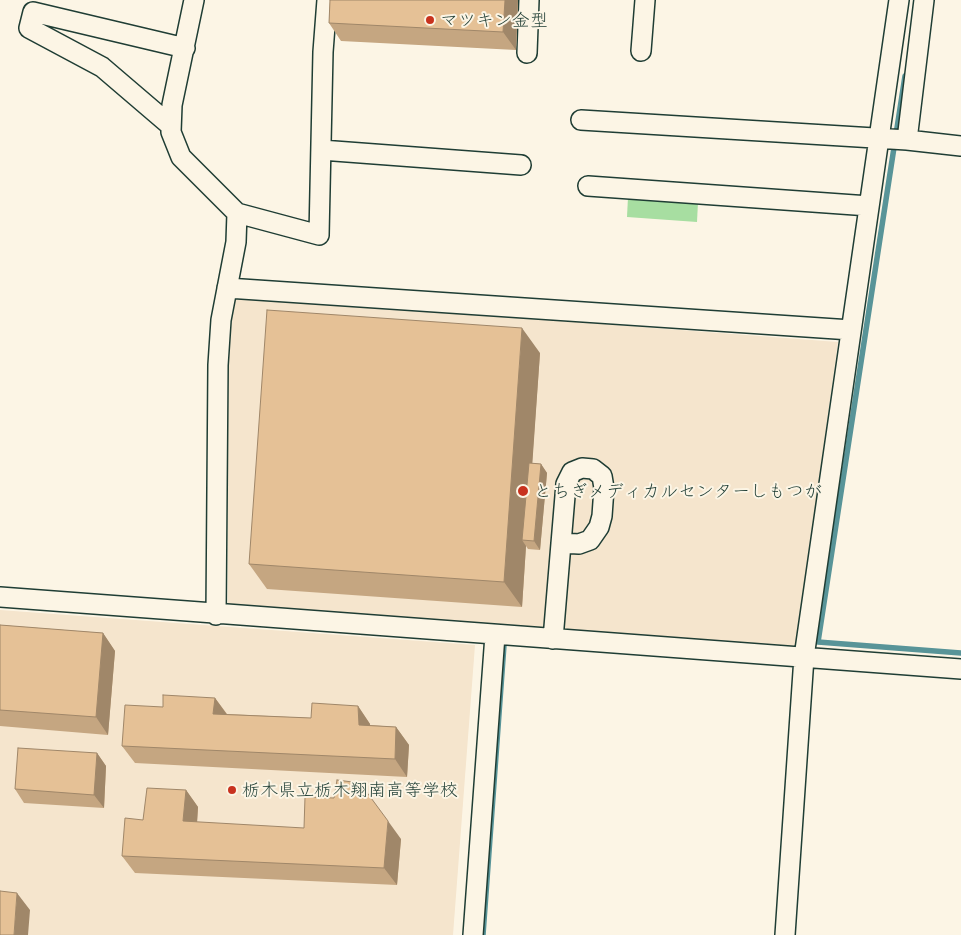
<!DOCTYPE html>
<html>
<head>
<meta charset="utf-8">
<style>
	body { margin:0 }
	canvas { display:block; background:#fcf5e5 }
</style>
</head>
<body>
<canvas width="961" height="935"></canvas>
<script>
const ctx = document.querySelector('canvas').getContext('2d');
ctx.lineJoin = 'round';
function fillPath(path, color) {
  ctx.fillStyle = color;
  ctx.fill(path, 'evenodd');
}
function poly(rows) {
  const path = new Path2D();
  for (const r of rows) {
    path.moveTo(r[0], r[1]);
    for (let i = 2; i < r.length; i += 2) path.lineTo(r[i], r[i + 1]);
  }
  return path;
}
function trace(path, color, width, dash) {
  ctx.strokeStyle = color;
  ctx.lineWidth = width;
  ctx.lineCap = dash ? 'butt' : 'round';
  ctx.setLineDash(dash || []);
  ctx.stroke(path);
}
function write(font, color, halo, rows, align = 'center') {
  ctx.font = font + ' Mali,"Klee One",sans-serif';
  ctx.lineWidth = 4;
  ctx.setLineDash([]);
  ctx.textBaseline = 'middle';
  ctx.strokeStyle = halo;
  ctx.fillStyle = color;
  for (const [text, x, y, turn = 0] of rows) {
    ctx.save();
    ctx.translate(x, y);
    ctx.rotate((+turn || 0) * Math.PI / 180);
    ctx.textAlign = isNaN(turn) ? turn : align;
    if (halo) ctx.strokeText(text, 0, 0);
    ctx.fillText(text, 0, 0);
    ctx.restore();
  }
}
fillPath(poly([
	[233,296,838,342,796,647,228,605,227,377,228,334],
	[0,610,475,645,453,935,0,935]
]), '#f5e5cd');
fillPath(poly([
	[628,197,698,202,697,222,627,217]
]), '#a7dea1');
trace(poly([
	[905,76,818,642,961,653],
	[483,935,504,645]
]), '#589498', 5.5);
const minor = poly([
	[194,0,172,105,171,132,181,157,237,213,319,235,323,52,327,0],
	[641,51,645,0],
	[527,53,529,0],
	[581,120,907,140,961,146],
	[171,126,102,67,29,28,33,12,185,48],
	[907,140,924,0],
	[321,150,521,165],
	[588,186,869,206],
	[227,288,851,330],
	[0,597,961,669],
	[216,615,218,365,221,320,236,242,237,213],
	[553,639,566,484,572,472,582,468,593,469,602,476,604,488,602,516,599,527,590,540,579,544,561,543],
	[473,935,495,635],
	[785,935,804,657,899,0]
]);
trace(minor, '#1f3d34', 22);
trace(minor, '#fcf5e5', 19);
fillPath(poly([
	[330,0,518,0,516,50,341,41,329,23],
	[540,353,532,463,541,464,547,473,540,550,528,549,526,546,522,607,267,589,249,564],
	[0,625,103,633,115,651,108,735,0,726],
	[215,698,227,714,311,718,358,706,370,724,370,725,396,727,409,745,407,777,135,763,122,746],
	[97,753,106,766,104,808,24,803,15,789],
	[186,790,198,807,197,822,401,839,397,885,135,873,122,856,143,820]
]), '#c5a681');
fillPath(poly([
	[505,0,518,0,516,50,503,32],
	[522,328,540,353,527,540,522,540,526,546,522,607,504,582],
	[541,464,547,473,540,550,534,541],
	[103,633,115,651,108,735,96,717],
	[215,698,228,716,213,714],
	[358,706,370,724,371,742,359,725],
	[396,727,409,745,407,777,395,759],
	[97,753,106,766,104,808,94,795],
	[186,790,198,807,196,839,183,821],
	[388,821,401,839,397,885,384,868],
	[17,893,30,910,28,935,14,935]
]), '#a08769');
const building = poly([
	[330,0,505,0,503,32,329,23,330,0],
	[267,310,522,328,504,582,249,564,267,310],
	[529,463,541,464,534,541,522,540,529,463],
	[0,625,103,633,96,717,0,710,0,625],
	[163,695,215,698,213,714,311,718,312,703,358,706,359,725,396,727,395,759,122,746,125,705,163,707,163,695],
	[18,748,97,753,94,795,15,789,18,748],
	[337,780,360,783,388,821,384,868,122,856,125,818,143,820,147,788,186,790,183,821,304,828,305,797,334,798,337,780],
	[0,891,17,893,14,935,0,935,0,891]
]);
fillPath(building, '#e5c196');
trace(building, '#a08769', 1);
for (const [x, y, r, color] of [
	[430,20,5,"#c8321e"],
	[523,491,6,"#c8321e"],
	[232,790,5,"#c8321e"]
]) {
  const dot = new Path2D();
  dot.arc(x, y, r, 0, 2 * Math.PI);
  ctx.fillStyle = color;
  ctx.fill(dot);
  trace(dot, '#fcf5e5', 2);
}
write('18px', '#1f3d34', '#fcf5e5', [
	["マツキン金型",440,20],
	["とちぎメディカルセンターしもつが",534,491],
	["栃木県立栃木翔南高等学校",242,790]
], 'left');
</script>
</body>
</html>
